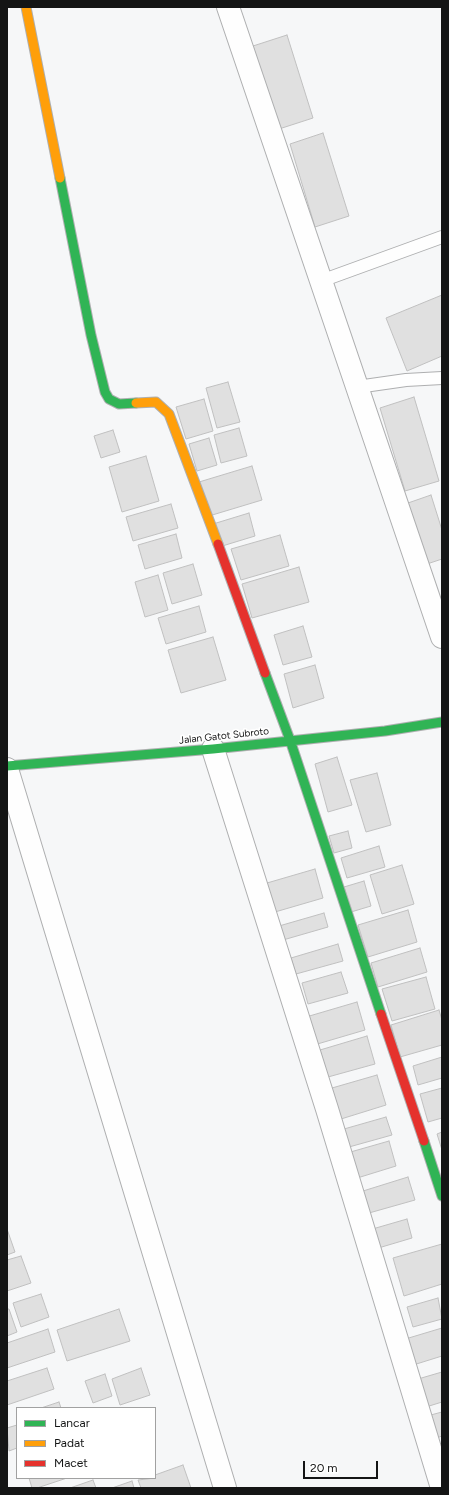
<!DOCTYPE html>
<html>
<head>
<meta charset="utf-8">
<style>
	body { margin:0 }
	#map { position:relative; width:449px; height:1495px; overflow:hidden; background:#f6f7f8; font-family:Figtree,sans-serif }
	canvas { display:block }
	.frame { position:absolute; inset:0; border:8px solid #141515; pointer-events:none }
	.legend { position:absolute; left:16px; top:1407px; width:140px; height:72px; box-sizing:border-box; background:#fff; border:1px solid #a1a1a1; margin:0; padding:5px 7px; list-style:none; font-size:12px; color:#141515 }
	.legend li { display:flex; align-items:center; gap:8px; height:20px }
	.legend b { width:20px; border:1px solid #a1a1a1 }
	.scale { position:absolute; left:303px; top:1461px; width:75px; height:18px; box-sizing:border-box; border:2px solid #141515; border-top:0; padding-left:5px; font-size:12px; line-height:14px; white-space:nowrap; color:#141515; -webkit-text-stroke:3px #fff; paint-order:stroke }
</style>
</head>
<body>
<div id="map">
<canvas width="449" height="1495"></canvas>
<div class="frame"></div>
<ul class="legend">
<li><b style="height:5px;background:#30b455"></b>Lancar</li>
<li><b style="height:5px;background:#ff9f0a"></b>Padat</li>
<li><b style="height:5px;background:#e5322d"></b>Macet</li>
</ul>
<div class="scale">20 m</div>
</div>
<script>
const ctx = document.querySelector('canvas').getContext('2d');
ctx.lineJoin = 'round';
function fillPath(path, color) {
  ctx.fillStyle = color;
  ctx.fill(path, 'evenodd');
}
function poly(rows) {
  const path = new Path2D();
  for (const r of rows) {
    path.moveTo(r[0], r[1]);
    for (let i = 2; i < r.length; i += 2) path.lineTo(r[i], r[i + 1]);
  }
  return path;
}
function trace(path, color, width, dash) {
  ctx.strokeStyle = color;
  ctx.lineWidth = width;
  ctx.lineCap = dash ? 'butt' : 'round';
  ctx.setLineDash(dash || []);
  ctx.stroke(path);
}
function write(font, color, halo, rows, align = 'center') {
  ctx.font = font + ' Figtree,sans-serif';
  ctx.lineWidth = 3.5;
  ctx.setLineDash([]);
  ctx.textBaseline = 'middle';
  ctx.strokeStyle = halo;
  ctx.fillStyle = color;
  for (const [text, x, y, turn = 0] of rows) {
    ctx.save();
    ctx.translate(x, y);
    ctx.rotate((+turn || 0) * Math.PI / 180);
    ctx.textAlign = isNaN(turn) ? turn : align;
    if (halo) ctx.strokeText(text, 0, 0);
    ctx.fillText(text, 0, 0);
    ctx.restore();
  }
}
const building = poly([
	[287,35,313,118,279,129,253,46,287,35],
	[323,133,349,216,315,227,290,144,323,133],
	[442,295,442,356,407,371,386,318,442,295],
	[228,382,240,422,217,428,206,388,228,382],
	[414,397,439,481,405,491,380,408,414,397],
	[204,399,213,431,186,439,176,407,204,399],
	[239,428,247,456,221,463,214,435,239,428],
	[113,430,120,452,101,458,94,436,113,430],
	[209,438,217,465,197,471,189,444,209,438],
	[146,456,159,501,122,512,109,467,146,456],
	[252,466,262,500,209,516,199,482,252,466],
	[431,495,442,530,442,559,427,564,408,503,431,495],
	[171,504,178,528,133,541,126,517,171,504],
	[249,513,255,536,219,547,213,524,249,513],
	[176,534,182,558,145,569,138,545,176,534],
	[280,535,289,566,241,580,231,549,280,535],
	[193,564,202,595,172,604,163,573,193,564],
	[299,567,309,602,252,618,242,584,299,567],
	[158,575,168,610,145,617,135,582,158,575],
	[199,606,206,632,166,644,158,618,199,606],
	[303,626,312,657,283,665,274,635,303,626],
	[213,637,226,680,181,693,168,650,213,637],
	[315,665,324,698,293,708,284,674,315,665],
	[337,757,352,805,328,812,315,764,337,757],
	[377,773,391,825,366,832,350,780,377,773],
	[348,831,352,848,334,853,329,836,348,831],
	[379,846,385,867,347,878,341,858,379,846],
	[402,865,414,904,382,914,370,875,402,865],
	[315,869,323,898,275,912,267,883,315,869],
	[364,881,371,906,351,912,344,887,364,881],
	[408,910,417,942,368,957,358,925,408,910],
	[324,913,328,927,283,940,279,926,324,913],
	[338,944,343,961,296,974,291,958,338,944],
	[420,948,427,972,378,987,371,963,420,948],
	[341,972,348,993,308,1004,302,983,341,972],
	[426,977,435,1009,392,1021,382,989,426,977],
	[357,1002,365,1030,314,1045,306,1017,357,1002],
	[439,1010,442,1020,442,1045,400,1057,391,1025,439,1010],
	[367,1036,375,1064,328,1077,320,1050,367,1036],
	[442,1057,442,1078,418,1085,413,1066,442,1057],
	[377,1075,386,1105,341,1119,332,1088,377,1075],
	[442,1088,442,1118,428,1122,420,1094,442,1088],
	[386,1117,392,1135,349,1147,344,1129,386,1117],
	[442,1132,442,1150,437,1134,442,1132],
	[389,1141,396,1166,354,1179,347,1153,389,1141],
	[408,1177,415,1200,369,1213,363,1191,408,1177],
	[407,1219,412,1238,375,1249,369,1230,407,1219],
	[7,1229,15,1252,7,1255,7,1229],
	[442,1244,442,1284,404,1296,393,1258,442,1244],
	[21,1256,31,1283,7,1291,7,1260,21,1256],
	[41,1294,49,1317,21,1327,13,1303,41,1294],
	[438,1298,442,1319,413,1327,407,1307,438,1298],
	[7,1309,9,1309,17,1332,7,1336,7,1309],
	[119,1309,130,1341,67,1361,57,1330,119,1309],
	[442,1328,442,1356,410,1366,402,1340,442,1328],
	[48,1329,55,1352,7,1368,7,1343,48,1329],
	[47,1368,54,1389,7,1405,7,1381,47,1368],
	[141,1368,150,1395,120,1405,112,1379,141,1368],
	[442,1372,442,1402,426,1407,418,1379,442,1372],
	[105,1374,112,1396,93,1403,85,1381,105,1374],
	[59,1402,61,1408,41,1408,59,1402],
	[442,1412,442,1436,434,1439,427,1416,442,1412],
	[17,1425,17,1448,9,1451,7,1428,17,1425],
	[183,1465,191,1488,141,1488,138,1480,155,1478,155,1475,183,1465],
	[29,1478,67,1478,37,1488,32,1488,29,1478],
	[93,1480,96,1488,70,1488,93,1480],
	[132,1481,134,1488,112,1488,132,1481]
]);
fillPath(building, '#e0e0e0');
trace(building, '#c0c0c0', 1);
const lane = poly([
	[321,281,442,237],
	[357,387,406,380,442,378]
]);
const street = poly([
	[228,7,442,637],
	[213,749,327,1109,442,1488],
	[7,769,225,1488]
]);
const fast = poly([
	[60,178,91,335,105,392,109,399,119,404,136,403],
	[265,673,290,740,381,1014],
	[7,766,213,749,385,731,442,722],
	[424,1141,442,1196]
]);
const slow = poly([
	[26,7,60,178],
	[136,403,156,402,169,414,218,544]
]);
const jam = poly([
	[218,544,265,673],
	[381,1014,424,1141]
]);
trace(lane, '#aeafb0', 14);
trace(street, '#aeafb0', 24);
trace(fast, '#aeafb0', 11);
trace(slow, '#aeafb0', 11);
trace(jam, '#aeafb0', 11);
trace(lane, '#fefefe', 12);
trace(street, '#fefefe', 22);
trace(fast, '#30b455', 9);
trace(slow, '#ff9f0a', 9);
trace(jam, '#e5322d', 9);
write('10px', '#141515', '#fff', [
	["Jalan Gatot Subroto",224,736,-6]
]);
</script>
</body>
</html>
